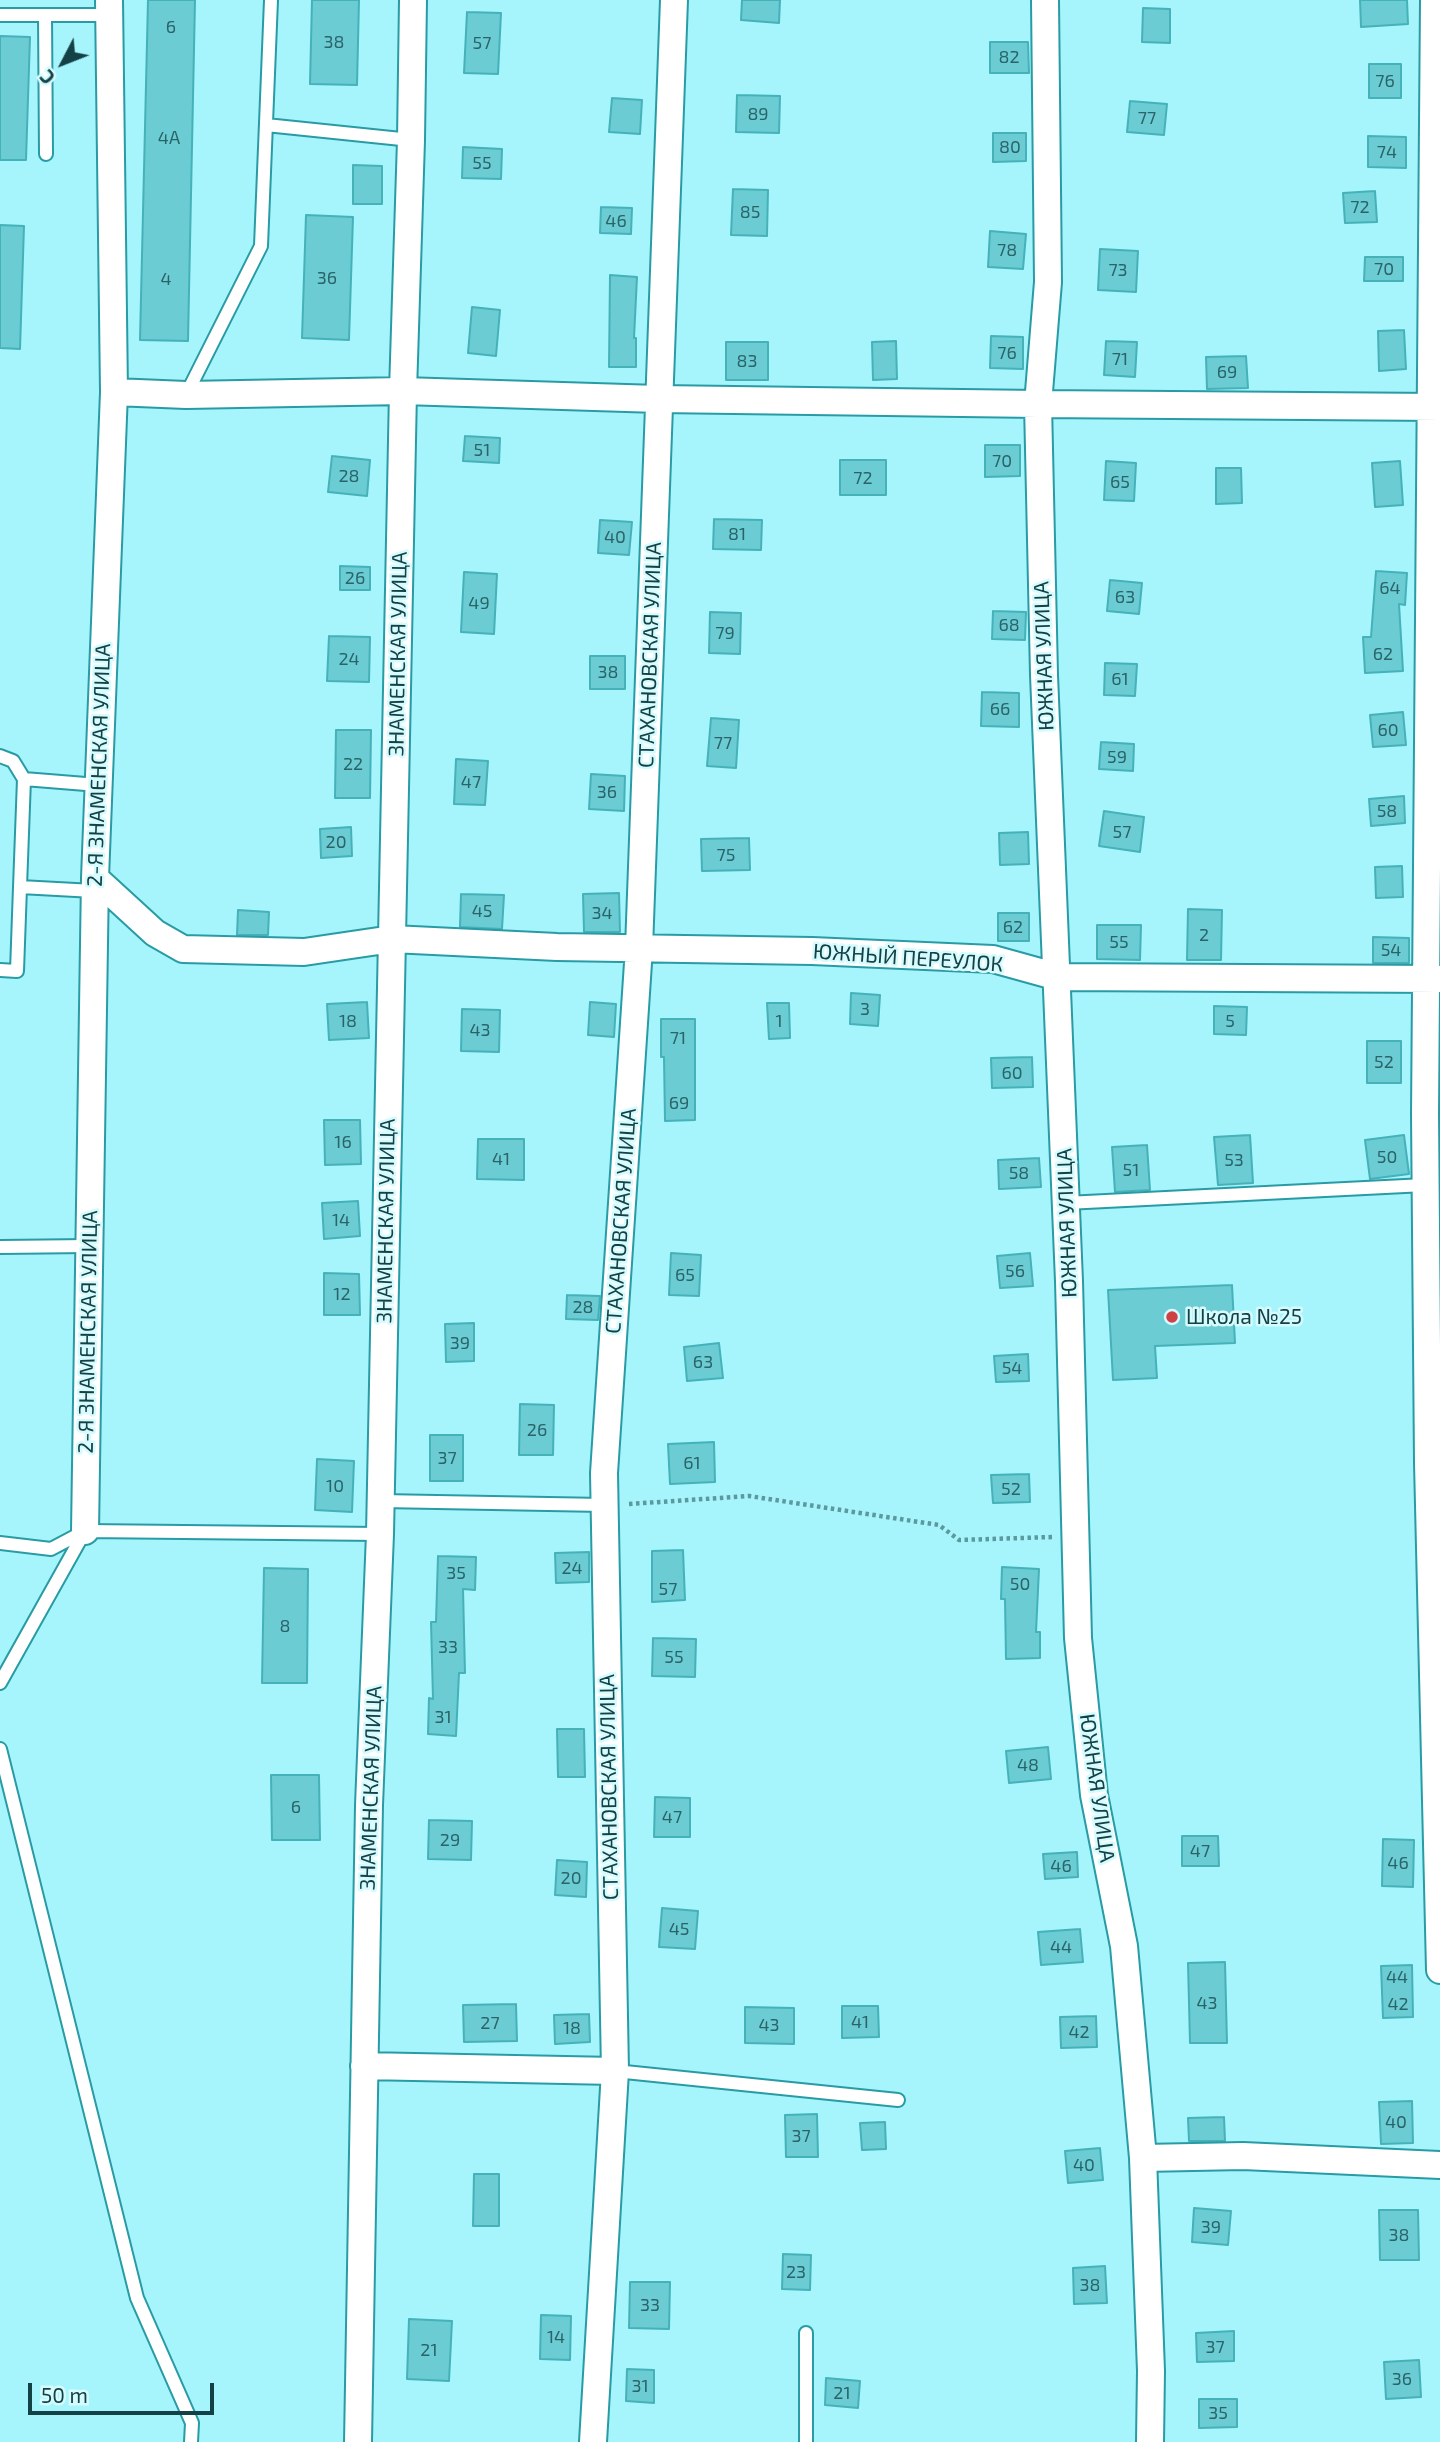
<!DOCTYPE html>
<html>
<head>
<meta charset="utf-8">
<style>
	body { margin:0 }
	#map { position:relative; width:1440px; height:2442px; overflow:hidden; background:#a6f5fc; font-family:"Exo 2",sans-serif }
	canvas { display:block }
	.north { position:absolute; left:28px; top:28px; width:70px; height:70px; -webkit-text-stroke:5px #d5fbfe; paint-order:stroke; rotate:228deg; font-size:19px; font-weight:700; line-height:28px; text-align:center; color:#144145 }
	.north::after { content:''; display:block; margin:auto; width:24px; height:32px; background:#144145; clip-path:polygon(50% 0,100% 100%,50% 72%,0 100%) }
	.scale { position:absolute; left:28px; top:2383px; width:186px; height:32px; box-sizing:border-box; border:4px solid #144145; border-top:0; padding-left:9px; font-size:21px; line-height:24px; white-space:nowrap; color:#144145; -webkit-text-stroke:5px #d5fbfe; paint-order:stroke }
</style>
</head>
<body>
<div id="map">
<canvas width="1440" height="2442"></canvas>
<div class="north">С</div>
<div class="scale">50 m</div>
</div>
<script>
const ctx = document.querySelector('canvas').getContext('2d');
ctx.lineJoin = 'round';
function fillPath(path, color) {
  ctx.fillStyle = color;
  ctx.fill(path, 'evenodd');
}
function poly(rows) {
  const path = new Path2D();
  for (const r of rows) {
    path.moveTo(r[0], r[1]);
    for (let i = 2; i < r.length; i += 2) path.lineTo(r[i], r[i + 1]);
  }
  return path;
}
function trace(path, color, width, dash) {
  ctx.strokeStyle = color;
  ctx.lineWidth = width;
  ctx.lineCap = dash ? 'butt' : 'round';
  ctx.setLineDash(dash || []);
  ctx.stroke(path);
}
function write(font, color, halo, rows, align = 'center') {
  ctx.font = font + ' "Exo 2",sans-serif';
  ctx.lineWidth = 5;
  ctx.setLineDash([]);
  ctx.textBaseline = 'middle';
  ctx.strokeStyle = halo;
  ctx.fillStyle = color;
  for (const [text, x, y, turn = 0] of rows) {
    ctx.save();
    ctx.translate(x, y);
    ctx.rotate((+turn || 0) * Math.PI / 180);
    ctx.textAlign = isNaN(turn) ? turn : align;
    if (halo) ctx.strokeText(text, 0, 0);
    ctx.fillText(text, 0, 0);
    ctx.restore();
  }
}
const building = poly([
	[148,0,195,0,188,341,140,340,148,0],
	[312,0,359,0,357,85,310,84,312,0],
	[742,0,780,0,779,23,741,20,742,0],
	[1360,0,1407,0,1408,24,1361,27,1360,0],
	[1143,8,1170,9,1170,43,1142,42,1143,8],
	[467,12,501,13,498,74,464,73,467,12],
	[0,36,30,37,26,160,0,160,0,36],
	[990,42,1028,42,1029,73,990,73,990,42],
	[1369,64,1401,64,1401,98,1369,98,1369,64],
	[737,95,780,96,779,133,736,132,737,95],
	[612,98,642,100,640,134,609,132,612,98],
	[1130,101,1167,104,1164,135,1127,132,1130,101],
	[993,133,1026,133,1026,161,993,162,993,133],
	[1368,136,1406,137,1406,168,1368,167,1368,136],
	[463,147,502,149,501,179,462,178,463,147],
	[353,165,382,166,382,204,353,204,353,165],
	[733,189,768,190,767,236,731,235,733,189],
	[1375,191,1377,222,1345,223,1343,193,1375,191],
	[601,207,632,208,631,234,600,233,601,207],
	[306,215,353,217,349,340,302,338,306,215],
	[0,225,24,226,20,349,0,348,0,225],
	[990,231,1026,234,1023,269,988,267,990,231],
	[1100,249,1138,251,1136,292,1098,290,1100,249],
	[1365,257,1403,257,1403,281,1364,281,1365,257],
	[610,275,637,277,634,338,636,338,636,367,609,367,610,275],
	[472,307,500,310,496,356,468,353,472,307],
	[1404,330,1406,369,1379,371,1378,331,1404,330],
	[991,336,1023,337,1023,369,990,368,991,336],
	[896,341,897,379,873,380,872,342,896,341],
	[1106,341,1137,342,1135,377,1104,375,1106,341],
	[726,342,768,342,768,380,726,380,726,342],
	[1246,356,1248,388,1207,389,1206,357,1246,356],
	[465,436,500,438,499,463,463,461,465,436],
	[985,445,1020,445,1020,476,985,477,985,445],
	[332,456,370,460,367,496,328,492,332,456],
	[840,460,886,460,886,495,840,495,840,460],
	[1106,461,1136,463,1134,501,1104,500,1106,461],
	[1400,461,1403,505,1375,507,1372,463,1400,461],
	[1216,468,1241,468,1242,503,1216,504,1216,468],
	[714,519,762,520,761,550,713,549,714,519],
	[600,520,632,522,629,555,598,553,600,520],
	[340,566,370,567,370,590,340,590,340,566],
	[1376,571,1407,573,1405,605,1399,604,1403,671,1365,673,1363,637,1371,637,1376,571],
	[464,572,497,574,494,634,461,632,464,572],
	[1110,580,1142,583,1139,614,1107,611,1110,580],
	[993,611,1026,612,1025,640,992,639,993,611],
	[710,612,741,613,740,654,709,653,710,612],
	[329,636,370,637,369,682,327,681,329,636],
	[590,656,625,656,625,689,590,689,590,656],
	[1105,663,1137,664,1135,696,1104,695,1105,663],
	[982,692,1019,693,1019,727,981,726,982,692],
	[1403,712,1406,745,1373,747,1370,715,1403,712],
	[711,718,739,720,736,768,707,766,711,718],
	[336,730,371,730,370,798,335,798,336,730],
	[1101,742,1134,744,1133,771,1099,769,1101,742],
	[456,759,488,761,485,805,454,804,456,759],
	[591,774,625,776,624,811,589,809,591,774],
	[1404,796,1405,823,1371,826,1369,799,1404,796],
	[1104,811,1144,817,1140,852,1099,846,1104,811],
	[351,827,352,856,321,858,320,829,351,827],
	[1028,832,1029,864,1000,865,999,833,1028,832],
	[749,838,750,870,702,871,701,839,749,838],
	[1402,866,1403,897,1376,898,1375,867,1402,866],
	[619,893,620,932,584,932,583,894,619,893],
	[461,894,504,895,502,929,460,927,461,894],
	[1188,909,1222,910,1221,960,1187,960,1188,909],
	[238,910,269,912,268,935,237,935,238,910],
	[998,913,1029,913,1029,941,998,941,998,913],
	[1097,925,1141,925,1140,960,1097,959,1097,925],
	[1373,937,1409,938,1409,963,1373,963,1373,937],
	[851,993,880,995,878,1026,850,1024,851,993],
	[367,1002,369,1038,329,1040,327,1004,367,1002],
	[590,1002,616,1004,614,1037,588,1035,590,1002],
	[767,1003,789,1003,790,1038,769,1039,767,1003],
	[1214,1006,1247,1007,1246,1035,1214,1034,1214,1006],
	[462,1009,500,1010,499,1052,461,1051,462,1009],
	[661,1019,695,1019,695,1120,665,1121,664,1057,661,1057,661,1019],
	[1367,1041,1401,1041,1401,1083,1367,1083,1367,1041],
	[1032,1057,1033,1087,992,1088,991,1058,1032,1057],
	[324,1120,360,1120,361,1164,325,1165,324,1120],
	[1250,1135,1253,1183,1218,1185,1214,1137,1250,1135],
	[1404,1135,1409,1174,1370,1179,1365,1140,1404,1135],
	[478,1139,524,1139,524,1180,477,1179,478,1139],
	[1147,1145,1150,1190,1115,1192,1112,1147,1147,1145],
	[1039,1158,1041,1187,999,1189,998,1160,1039,1158],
	[358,1201,360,1236,324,1239,322,1203,358,1201],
	[671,1253,701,1255,699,1296,669,1295,671,1253],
	[1030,1253,1033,1286,1000,1288,997,1256,1030,1253],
	[324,1273,359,1274,360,1315,324,1315,324,1273],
	[1232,1285,1235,1343,1155,1346,1157,1378,1113,1380,1108,1290,1232,1285],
	[567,1295,600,1296,598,1320,566,1319,567,1295],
	[474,1323,474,1361,446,1362,445,1324,474,1323],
	[719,1343,723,1378,687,1381,684,1347,719,1343],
	[1028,1354,1029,1381,996,1382,994,1356,1028,1354],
	[520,1404,554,1405,553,1455,519,1455,520,1404],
	[430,1435,463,1435,463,1481,430,1481,430,1435],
	[714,1442,715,1482,670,1484,668,1444,714,1442],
	[317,1459,354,1461,352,1512,315,1510,317,1459],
	[1029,1474,1030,1502,993,1503,991,1475,1029,1474],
	[683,1550,685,1600,652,1602,652,1551,683,1550],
	[589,1552,589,1582,556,1583,555,1553,589,1552],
	[438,1556,476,1557,475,1590,463,1589,465,1673,459,1673,456,1736,428,1734,429,1698,433,1699,431,1622,436,1622,438,1556],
	[1002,1567,1039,1569,1036,1632,1040,1632,1040,1658,1006,1659,1005,1599,1001,1599,1002,1567],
	[264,1568,308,1569,307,1683,262,1683,264,1568],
	[653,1638,696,1639,695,1677,652,1676,653,1638],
	[557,1729,584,1729,585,1777,558,1777,557,1729],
	[1048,1747,1051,1779,1009,1783,1006,1751,1048,1747],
	[271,1775,319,1775,320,1840,272,1840,271,1775],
	[655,1797,690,1798,690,1837,654,1837,655,1797],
	[429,1820,472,1821,471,1860,428,1859,429,1820],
	[1182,1836,1218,1836,1219,1866,1182,1866,1182,1836],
	[1383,1839,1414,1840,1413,1887,1382,1886,1383,1839],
	[1077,1852,1078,1877,1045,1879,1043,1854,1077,1852],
	[557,1860,587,1862,586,1897,555,1895,557,1860],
	[662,1908,698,1911,695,1949,659,1947,662,1908],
	[1080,1929,1083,1962,1041,1965,1038,1932,1080,1929],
	[1225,1962,1227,2043,1190,2043,1188,1963,1225,1962],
	[1412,1965,1413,2017,1383,2018,1381,1966,1412,1965],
	[516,2004,517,2041,464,2042,463,2005,516,2004],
	[842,2006,878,2006,879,2037,842,2038,842,2006],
	[745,2007,794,2008,794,2044,745,2043,745,2007],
	[589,2014,590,2042,555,2044,554,2015,589,2014],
	[1096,2016,1097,2047,1061,2048,1060,2017,1096,2016],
	[1412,2101,1413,2143,1381,2144,1379,2102,1412,2101],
	[817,2114,818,2157,786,2157,785,2115,817,2114],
	[1224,2117,1225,2141,1189,2141,1188,2118,1224,2117],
	[885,2122,886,2149,862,2150,860,2123,885,2122],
	[1100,2148,1103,2180,1068,2183,1065,2151,1100,2148],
	[474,2174,499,2174,499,2226,473,2226,474,2174],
	[1194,2208,1231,2211,1228,2245,1192,2242,1194,2208],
	[1379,2210,1418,2210,1419,2260,1380,2260,1379,2210],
	[783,2254,811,2255,810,2290,782,2289,783,2254],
	[1105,2266,1107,2303,1074,2304,1073,2268,1105,2266],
	[630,2282,670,2282,669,2329,629,2328,630,2282],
	[541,2315,571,2316,570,2360,540,2359,541,2315],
	[409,2319,452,2321,449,2381,407,2379,409,2319],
	[1234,2331,1234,2361,1197,2362,1196,2333,1234,2331],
	[1419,2360,1421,2397,1386,2399,1384,2362,1419,2360],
	[627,2369,654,2370,654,2403,626,2401,627,2369],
	[826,2378,860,2381,858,2408,825,2405,826,2378],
	[1199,2399,1237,2399,1237,2427,1199,2428,1199,2399]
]);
fillPath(building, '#6bccd4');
trace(building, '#45b1b9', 2);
const lane = poly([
	[0,15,45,15],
	[266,125,411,140],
	[46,154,45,15,109,15],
	[186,395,261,246,271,0],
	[0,756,13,761,24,779,98,785],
	[24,779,20,887,94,891],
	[0,970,17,971,20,887],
	[1066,1203,1425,1185],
	[0,1247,89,1246],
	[381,1501,604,1505],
	[0,1543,51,1549,85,1531,380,1534],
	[0,1683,85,1531],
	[0,1749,137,2298,192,2423,191,2442],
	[615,2071,898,2100],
	[806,2442,806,2333]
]);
const street = poly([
	[1045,0,1048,282,1038,404,1044,675,1069,1281,1078,1638,1094,1795,1124,1946,1143,2158,1151,2371,1150,2442],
	[1434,0,1425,1114,1428,1463,1440,1970],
	[114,392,186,395,403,391,658,399,1038,404,1440,407],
	[95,878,155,933,183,949,304,952,392,939,557,947,812,951,993,959,1058,977,1440,979],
	[85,1531,95,878,114,392,109,0],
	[364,2066,615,2071],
	[1143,2158,1243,2156,1440,2165],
	[358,2442,369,1805,380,1534,403,391,411,140,413,0],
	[593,2442,615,2071,604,1473,639,948,674,0]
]);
trace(lane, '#299ba4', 16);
trace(street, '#299ba4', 30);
trace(poly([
	[629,1504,749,1496,939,1525,959,1540,1053,1537]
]), '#5b999e', 4.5, [3.5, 3.5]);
trace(lane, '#fff', 12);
trace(street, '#fff', 26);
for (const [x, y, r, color] of [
	[1172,1317,7,"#d04146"]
]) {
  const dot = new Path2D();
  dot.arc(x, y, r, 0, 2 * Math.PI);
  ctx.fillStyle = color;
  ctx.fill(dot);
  trace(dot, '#d5fbfe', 2.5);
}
write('18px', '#2a6469', null, [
	["6",171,27],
	["38",334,42],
	["57",482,43],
	["82",1009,57],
	["76",1385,81],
	["89",758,114],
	["77",1147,118],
	["4А",169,138],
	["80",1010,147],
	["74",1387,152],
	["55",482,163],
	["72",1360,207],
	["85",750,212],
	["46",616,221],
	["78",1007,250],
	["70",1384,269],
	["73",1118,270],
	["36",327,278],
	["4",166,279],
	["76",1007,353],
	["71",1120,359],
	["83",747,361],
	["69",1227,372],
	["51",482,450],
	["70",1002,461],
	["28",349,476],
	["72",863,478],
	["65",1120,482],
	["81",737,534],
	["40",615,537],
	["26",355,578],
	["64",1390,588],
	["63",1125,597],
	["49",479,603],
	["68",1009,625],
	["79",725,633],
	["62",1383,654],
	["24",349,659],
	["38",608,672],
	["61",1120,679],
	["66",1000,709],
	["60",1388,730],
	["77",723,743],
	["59",1117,757],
	["22",353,764],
	["47",471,782],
	["36",607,792],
	["58",1387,811],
	["57",1122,832],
	["20",336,842],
	["75",726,855],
	["45",482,911],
	["34",602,913],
	["62",1013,927],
	["2",1204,935],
	["55",1119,942],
	["54",1391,950],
	["3",865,1009],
	["18",348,1021],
	["1",779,1021],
	["5",1230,1021],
	["43",480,1030],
	["71",678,1038],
	["52",1384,1062],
	["60",1012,1073],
	["69",679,1103],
	["16",343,1142],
	["50",1387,1157],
	["41",501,1159],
	["53",1234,1160],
	["51",1131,1170],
	["58",1019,1173],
	["14",341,1220],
	["56",1015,1271],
	["65",685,1275],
	["12",342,1294],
	["28",583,1307],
	["39",460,1343],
	["63",703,1362],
	["54",1012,1368],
	["26",537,1430],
	["37",447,1458],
	["61",692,1463],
	["10",335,1486],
	["52",1011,1489],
	["24",572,1568],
	["35",456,1573],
	["50",1020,1584],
	["57",668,1589],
	["8",285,1626],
	["33",448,1647],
	["55",674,1657],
	["31",443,1717],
	["48",1028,1765],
	["6",296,1807],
	["47",672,1817],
	["29",450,1840],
	["47",1200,1851],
	["46",1398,1863],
	["46",1061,1866],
	["20",571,1878],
	["45",679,1929],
	["44",1061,1947],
	["44",1397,1977],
	["43",1207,2003],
	["42",1398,2004],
	["41",860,2022],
	["27",490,2023],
	["43",769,2025],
	["18",572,2028],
	["42",1079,2032],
	["40",1396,2122],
	["37",801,2136],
	["40",1084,2165],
	["39",1211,2227],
	["38",1399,2235],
	["23",796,2272],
	["38",1090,2285],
	["33",650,2305],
	["14",556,2337],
	["37",1215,2347],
	["21",429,2350],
	["36",1402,2379],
	["31",640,2386],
	["21",842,2393],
	["35",1218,2413]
]);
write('21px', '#144145', '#d5fbfe', [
	["ЗНАМЕНСКАЯ УЛИЦА",398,654,-89],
	["СТАХАНОВСКАЯ УЛИЦА",650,655,-88],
	["ЮЖНАЯ УЛИЦА",1044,656,-92],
	["2-Я ЗНАМЕНСКАЯ УЛИЦА",99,765,-88],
	["ЮЖНЫЙ ПЕРЕУЛОК",908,958,4],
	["ЗНАМЕНСКАЯ УЛИЦА",386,1221,-89],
	["СТАХАНОВСКАЯ УЛИЦА",621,1221,-86],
	["ЮЖНАЯ УЛИЦА",1067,1223,-92],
	["2-Я ЗНАМЕНСКАЯ УЛИЦА",88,1332,-89],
	["СТАХАНОВСКАЯ УЛИЦА",609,1787,-91],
	["ЗНАМЕНСКАЯ УЛИЦА",371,1788,-88],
	["ЮЖНАЯ УЛИЦА",1097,1788,82]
]);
write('21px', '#144145', '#d5fbfe', [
	["Школа №25",1186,1317]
], 'left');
</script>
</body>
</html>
